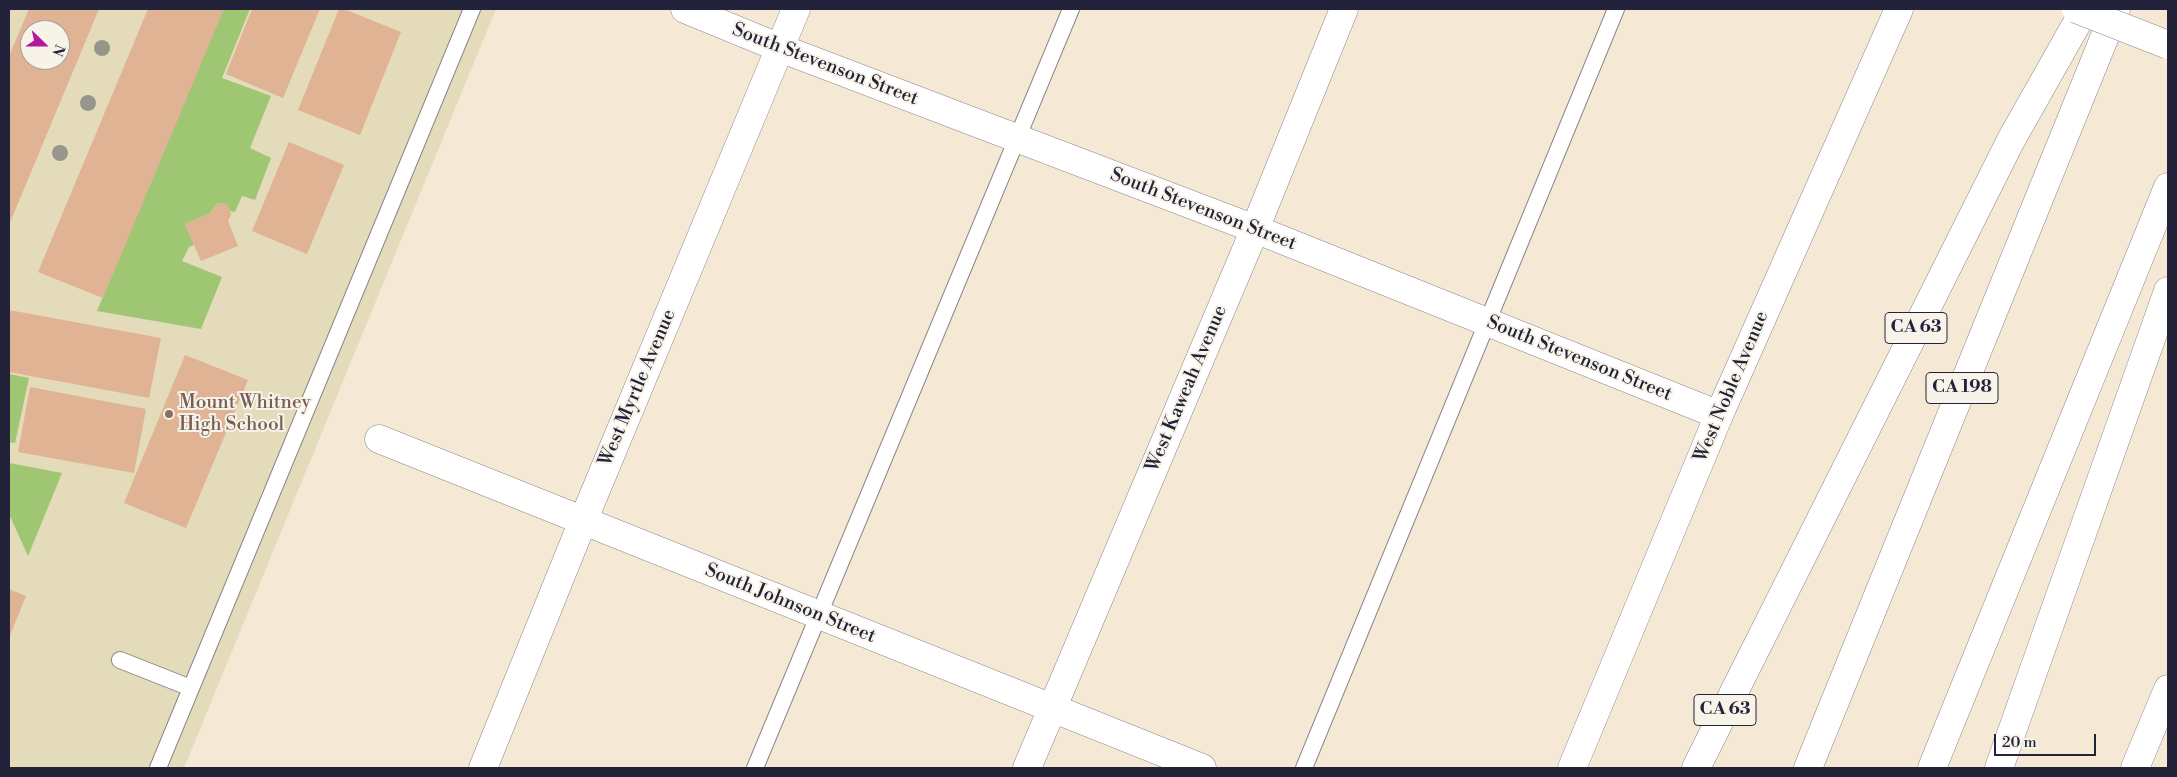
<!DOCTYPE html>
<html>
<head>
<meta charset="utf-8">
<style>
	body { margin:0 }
	#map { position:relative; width:2177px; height:777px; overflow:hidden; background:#f5e9d5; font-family:"Libre Bodoni",serif }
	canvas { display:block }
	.frame { position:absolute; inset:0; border:10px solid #22223b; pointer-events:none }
	.north { position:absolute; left:20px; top:20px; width:50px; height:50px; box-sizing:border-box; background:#f7f3e8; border:1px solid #a29fa3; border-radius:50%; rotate:112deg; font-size:14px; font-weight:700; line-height:20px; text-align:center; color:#22223b }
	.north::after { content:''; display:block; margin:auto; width:18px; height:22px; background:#b5179e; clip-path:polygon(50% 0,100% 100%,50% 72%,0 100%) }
	.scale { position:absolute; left:1994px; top:734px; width:102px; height:22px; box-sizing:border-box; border:2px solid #22223b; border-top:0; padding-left:6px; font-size:15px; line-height:18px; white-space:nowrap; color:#22223b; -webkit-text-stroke:4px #f7f3e8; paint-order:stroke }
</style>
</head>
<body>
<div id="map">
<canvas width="2177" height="777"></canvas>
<div class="frame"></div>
<div class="north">N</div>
<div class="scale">20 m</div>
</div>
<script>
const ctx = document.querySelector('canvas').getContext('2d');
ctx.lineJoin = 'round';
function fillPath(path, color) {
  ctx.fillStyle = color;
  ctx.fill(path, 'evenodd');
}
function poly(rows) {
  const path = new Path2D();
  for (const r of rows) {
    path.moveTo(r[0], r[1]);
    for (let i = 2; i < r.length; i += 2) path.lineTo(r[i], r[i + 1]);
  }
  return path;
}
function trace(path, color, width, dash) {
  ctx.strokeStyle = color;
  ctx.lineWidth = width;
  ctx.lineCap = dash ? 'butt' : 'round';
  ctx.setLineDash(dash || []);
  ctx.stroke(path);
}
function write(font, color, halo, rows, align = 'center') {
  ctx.font = font + ' "Libre Bodoni",serif';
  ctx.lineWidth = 4;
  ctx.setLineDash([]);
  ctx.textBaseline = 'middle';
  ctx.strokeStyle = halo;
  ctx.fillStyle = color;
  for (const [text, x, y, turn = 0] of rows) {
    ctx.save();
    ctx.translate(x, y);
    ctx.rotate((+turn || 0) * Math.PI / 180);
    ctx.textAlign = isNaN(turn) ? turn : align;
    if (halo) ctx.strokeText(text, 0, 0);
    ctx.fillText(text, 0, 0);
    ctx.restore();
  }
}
fillPath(poly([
	[9,9,496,9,184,768,9,768],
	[30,30,60,30,60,60,30,60]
]), '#e3dbba');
fillPath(poly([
	[221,9,250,9,222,78,271,96,250,148,271,158,255,200,242,196,235,212,230,211,227,204,218,203,209,214,185,224,194,245,189,247,182,261,222,277,201,329,97,311],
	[9,374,29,378,15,443,9,442],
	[9,463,62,473,28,556,9,514]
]), '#9fc773');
fillPath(poly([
	[29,9,99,9,9,225,9,56],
	[30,30,60,30,60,60,30,60],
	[148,9,224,9,103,298,38,272],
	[252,9,320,9,283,98,226,74],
	[339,9,344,9,401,32,360,135,298,110],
	[289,142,344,165,307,254,252,231],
	[218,203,227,204,229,207,231,215,228,221,238,246,201,261,185,224,209,214],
	[9,310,161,338,149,398,9,372],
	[185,355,248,380,186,528,124,503],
	[30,387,146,409,134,473,18,452],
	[9,589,26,596,9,638]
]), '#dfb393');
const lane = poly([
	[120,660,191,688],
	[158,768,472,9],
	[755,768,1071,9],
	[1304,768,1616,9]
]);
const street = poly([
	[685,9,780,48,1255,229,1719,415],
	[379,439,1202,768],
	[483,768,583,521,796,9],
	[1027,768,1255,229,1344,9]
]);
const secondary = poly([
	[1572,768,1719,415,1899,9],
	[2135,768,2168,689]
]);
const highway = poly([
	[1696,768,2011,140,2085,9],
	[1808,768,2116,9],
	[1932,768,2168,187],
	[1999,768,2168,291]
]);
trace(lane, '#8c8688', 18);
trace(street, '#8c8688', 29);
trace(secondary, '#8c8688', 29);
trace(highway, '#8c8688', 29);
trace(lane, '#fff', 16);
trace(street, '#fff', 28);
trace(secondary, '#fff', 28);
trace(highway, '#fff', 28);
const secondaryBridge = poly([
	[2076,9,2168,45]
]);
trace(secondaryBridge, '#8c8688', 29, []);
trace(secondaryBridge, '#fff', 28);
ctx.fillStyle = '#96978a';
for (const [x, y] of [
	[102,48],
	[88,103],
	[60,153]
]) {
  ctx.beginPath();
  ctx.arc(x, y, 8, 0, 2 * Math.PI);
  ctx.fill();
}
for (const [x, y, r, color] of [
	[169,414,5,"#8d6e63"]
]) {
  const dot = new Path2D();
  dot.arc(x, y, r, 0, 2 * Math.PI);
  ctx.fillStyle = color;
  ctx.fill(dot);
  trace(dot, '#f7f3e8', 2);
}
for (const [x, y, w] of [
	[1916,328,62],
	[1962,388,72],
	[1725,710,62]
]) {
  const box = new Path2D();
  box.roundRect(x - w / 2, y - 15.5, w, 31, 4);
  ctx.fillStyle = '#f7f3e8';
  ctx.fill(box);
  trace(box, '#22223b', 1);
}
write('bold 18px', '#22223b', null, [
	["CA 63",1916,328],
	["CA 198",1962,388],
	["CA 63",1725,710]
]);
write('19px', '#22223b', '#f7f3e8', [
	["South Stevenson Street",825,65,21],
	["South Stevenson Street",1203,210,21],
	["South Stevenson Street",1579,359,22],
	["West Noble Avenue",1732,387,-67],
	["West Myrtle Avenue",638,388,-67],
	["West Kaweah Avenue",1187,389,-67],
	["South Johnson Street",790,604,22]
]);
write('19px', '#785e54', '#f7f3e8', [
	["Mount Whitney",179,403],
	["High School",179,425]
], 'left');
</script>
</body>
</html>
